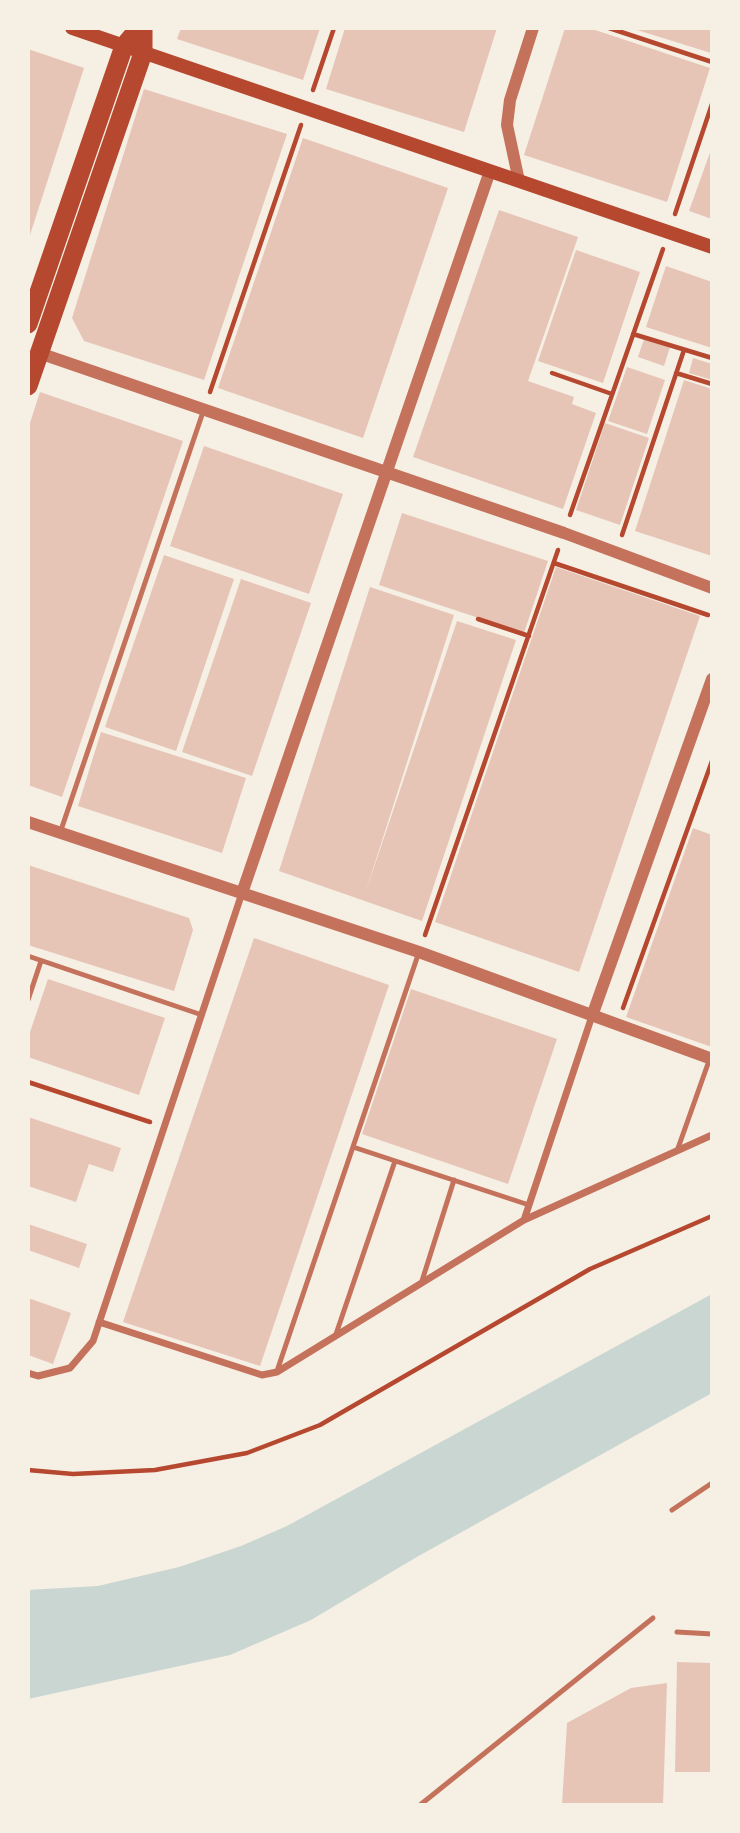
<!DOCTYPE html>
<html>
<head>
<meta charset="utf-8">
<style>
	body { margin:0 }
	#map { position:relative; width:740px; height:1833px; overflow:hidden; background:#f6efe4; font-family:"Nunito Sans",sans-serif }
	canvas { display:block }
	.frame { position:absolute; inset:0; border:30px solid #f6efe4; pointer-events:none }
</style>
</head>
<body>
<div id="map">
<canvas width="740" height="1833"></canvas>
<div class="frame"></div>
</div>
<script>
const ctx = document.querySelector('canvas').getContext('2d');
ctx.lineJoin = 'round';
function fillPath(path, color) {
  ctx.fillStyle = color;
  ctx.fill(path, 'evenodd');
}
function poly(rows) {
  const path = new Path2D();
  for (const r of rows) {
    path.moveTo(r[0], r[1]);
    for (let i = 2; i < r.length; i += 2) path.lineTo(r[i], r[i + 1]);
  }
  return path;
}
function trace(path, color, width, dash) {
  ctx.strokeStyle = color;
  ctx.lineWidth = width;
  ctx.lineCap = dash ? 'butt' : 'round';
  ctx.setLineDash(dash || []);
  ctx.stroke(path);
}
fillPath(poly([
	[712,1294,712,1393,415,1558,311,1620,230,1655,28,1699,28,1590,98,1586,179,1567,241,1546,287,1526]
]), '#c9d6d2');
fillPath(poly([
	[181,28,320,28,303,80,177,39],
	[345,28,497,28,464,132,326,89],
	[565,28,589,28,710,68,667,202,524,155],
	[712,28,711,53,634,29,634,28],
	[28,49,84,68,29,238,28,238],
	[144,89,287,134,204,380,84,341,72,318],
	[303,138,448,188,363,438,218,388],
	[712,147,712,219,689,211],
	[499,210,578,237,528,381,574,397,572,404,596,413,563,509,413,457],
	[576,250,640,272,603,383,538,361],
	[666,266,712,282,712,348,646,327],
	[644,339,670,347,664,366,638,357],
	[693,358,712,364,712,380,689,373],
	[627,367,665,380,647,434,608,421],
	[684,380,712,389,712,556,635,531],
	[40,392,183,441,62,797,28,785,28,429],
	[605,423,649,438,620,525,576,510],
	[204,446,343,494,309,594,170,546],
	[402,513,548,561,524,633,379,585],
	[164,555,234,579,176,751,105,727],
	[556,567,700,616,579,972,435,922],
	[241,579,311,603,252,776,182,752],
	[370,587,454,615,365,894,457,621,516,640,422,921,279,871],
	[101,732,246,778,222,853,78,806],
	[693,828,712,835,712,1047,626,1017],
	[28,865,189,918,193,930,174,991,28,945],
	[254,938,389,985,260,1366,123,1322],
	[48,979,165,1018,139,1095,28,1057,28,1038],
	[411,989,557,1039,508,1184,362,1134],
	[28,1117,121,1148,113,1172,89,1164,76,1202,28,1186],
	[28,1224,87,1244,79,1268,28,1250],
	[28,1298,71,1313,53,1364,28,1355],
	[677,1662,712,1663,712,1772,675,1772],
	[667,1683,663,1805,562,1805,567,1723,631,1688]
]), '#e6c5b7');
trace(poly([
	[609,28,712,62],
	[313,90,334,28],
	[675,214,712,104],
	[633,334,712,358],
	[552,373,612,394],
	[676,373,712,384],
	[210,392,301,125],
	[570,515,663,249],
	[622,535,684,350],
	[554,563,708,615],
	[478,619,529,636],
	[425,935,558,550],
	[623,1008,712,761],
	[28,1082,150,1122],
	[28,1470,73,1474,155,1470,247,1453,320,1425,590,1269,712,1216]
]), '#b5482f', 4.5);
trace(poly([
	[60,833,203,412],
	[28,956,202,1015],
	[28,1000,41,961],
	[353,1147,529,1205],
	[677,1151,710,1058],
	[421,1284,454,1180],
	[335,1337,395,1161],
	[277,1371,419,952],
	[672,1510,712,1483],
	[677,1632,712,1634],
	[420,1805,653,1618]
]), '#c5725c', 5);
trace(poly([
	[524,1220,592,1016],
	[99,1322,262,1375,277,1372,524,1220,712,1135],
	[28,1373,38,1376,70,1368,93,1341,242,893]
]), '#c5725c', 7);
trace(poly([
	[519,181,507,125,510,100,533,28],
	[39,353,564,533,712,588],
	[28,822,419,952,712,1059],
	[242,893,490,171],
	[592,1016,712,679]
]), '#c5725c', 12);
trace(poly([
	[72,28,712,247]
]), '#b5482f', 14);
trace(poly([
	[28,324,124,46,139,28],
	[28,386,143,53,143,28]
]), '#b5482f', 19);
</script>
</body>
</html>
